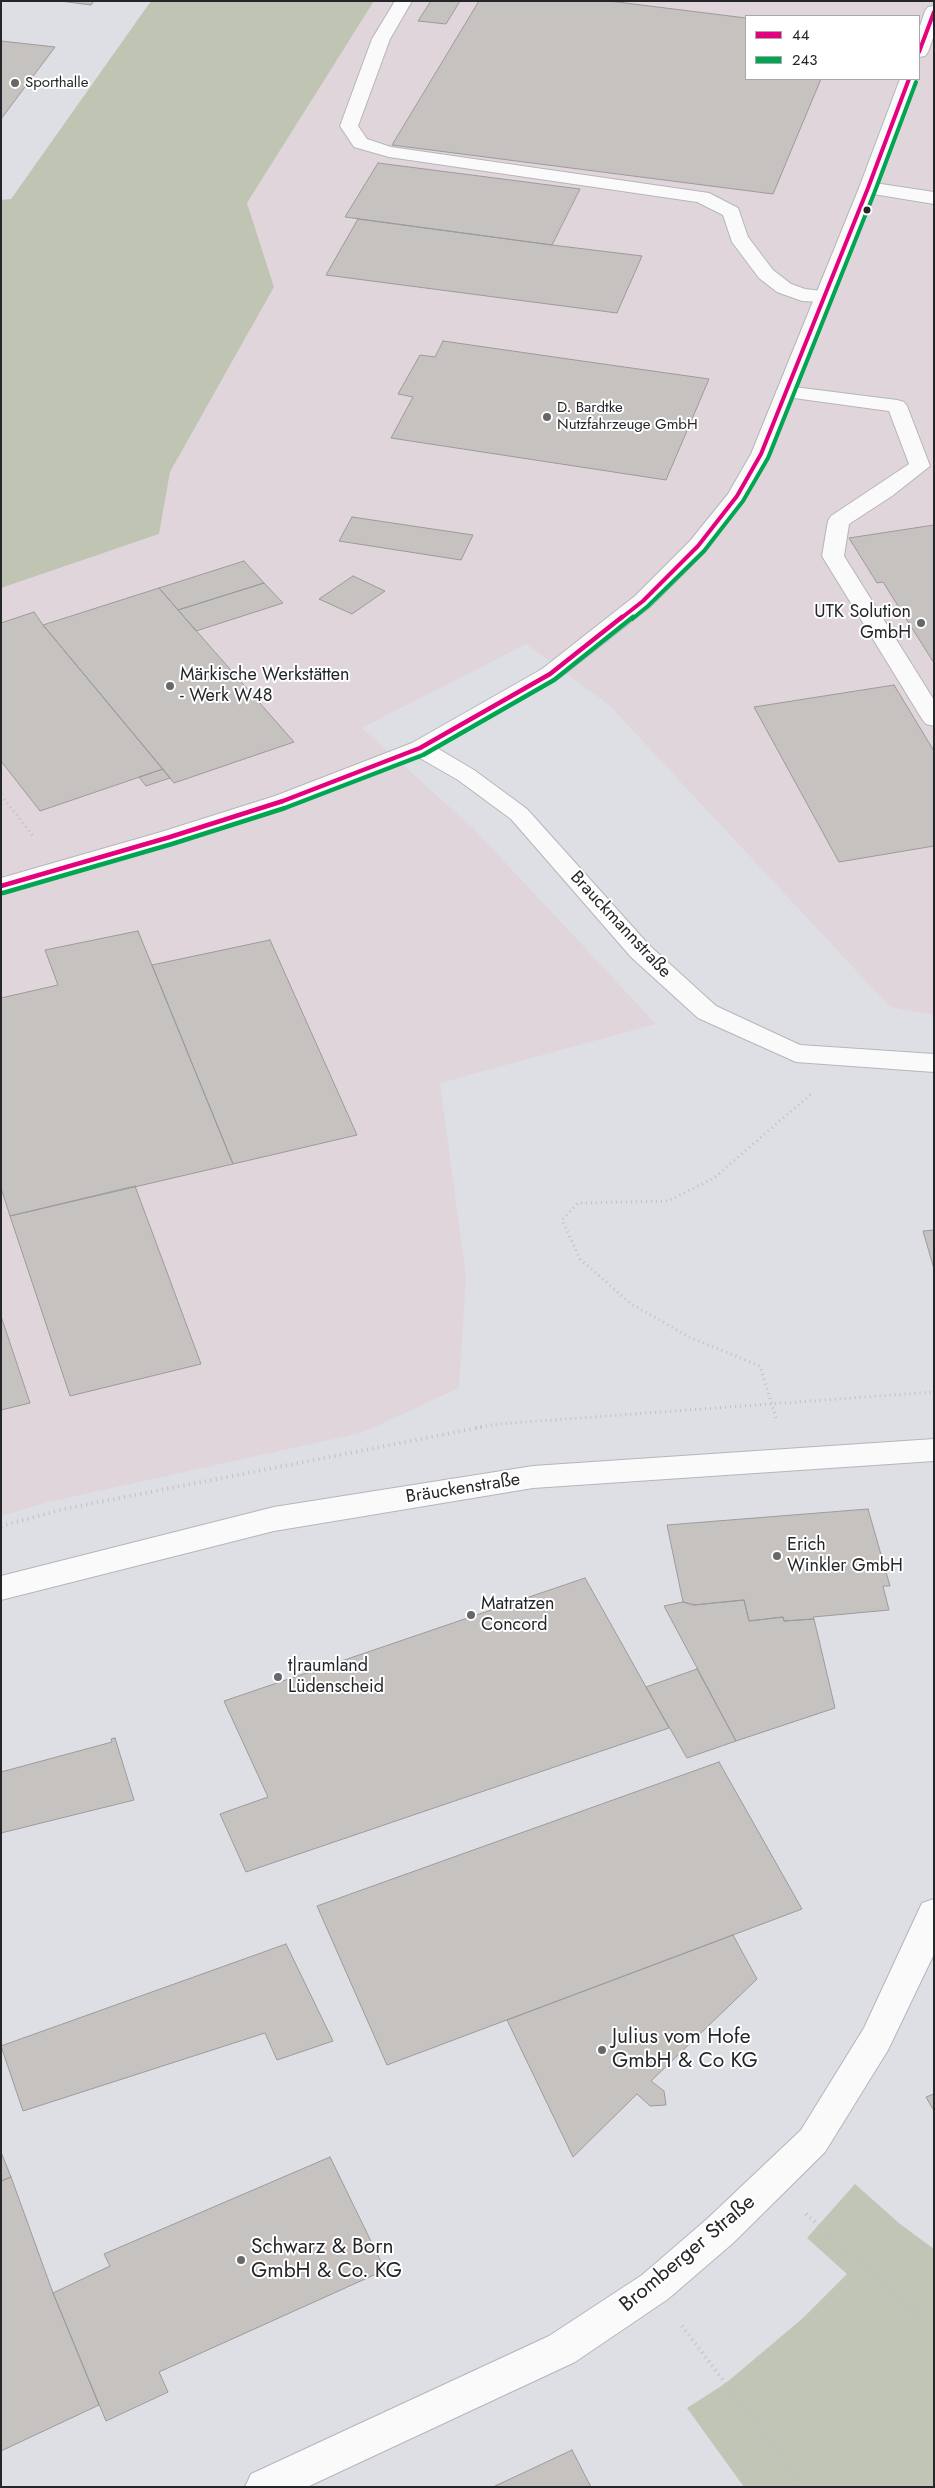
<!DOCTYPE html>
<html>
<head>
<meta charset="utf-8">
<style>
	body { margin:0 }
	#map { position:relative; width:935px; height:2488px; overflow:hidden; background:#dddfe4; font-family:Jost,sans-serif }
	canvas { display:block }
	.frame { position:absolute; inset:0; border:2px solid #242629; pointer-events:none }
	.legend { position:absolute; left:745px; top:15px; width:175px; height:65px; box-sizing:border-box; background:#fff; border:1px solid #a7a8a9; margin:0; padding:6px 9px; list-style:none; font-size:15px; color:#242629 }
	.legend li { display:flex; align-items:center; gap:10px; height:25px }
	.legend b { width:25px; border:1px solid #a7a8a9 }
</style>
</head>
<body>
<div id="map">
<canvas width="935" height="2488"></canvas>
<div class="frame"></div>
<ul class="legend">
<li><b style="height:6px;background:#e5007d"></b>44</li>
<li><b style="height:6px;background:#00a651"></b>243</li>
</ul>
</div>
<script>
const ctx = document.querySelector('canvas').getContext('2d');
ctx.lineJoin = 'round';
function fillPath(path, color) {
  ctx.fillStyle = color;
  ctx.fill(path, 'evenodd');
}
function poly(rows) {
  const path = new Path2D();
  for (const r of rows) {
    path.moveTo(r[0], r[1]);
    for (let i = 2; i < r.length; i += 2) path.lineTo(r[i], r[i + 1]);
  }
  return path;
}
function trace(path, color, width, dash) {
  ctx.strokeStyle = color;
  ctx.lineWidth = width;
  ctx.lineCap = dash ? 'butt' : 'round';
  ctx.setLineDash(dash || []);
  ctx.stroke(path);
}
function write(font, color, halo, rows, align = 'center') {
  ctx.font = font + ' Jost,sans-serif';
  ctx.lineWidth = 4;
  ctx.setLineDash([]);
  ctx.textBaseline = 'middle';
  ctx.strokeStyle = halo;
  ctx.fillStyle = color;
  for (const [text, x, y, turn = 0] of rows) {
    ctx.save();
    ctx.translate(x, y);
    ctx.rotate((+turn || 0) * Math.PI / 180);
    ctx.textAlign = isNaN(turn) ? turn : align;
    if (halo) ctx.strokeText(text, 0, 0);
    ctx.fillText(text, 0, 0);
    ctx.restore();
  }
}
fillPath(poly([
	[374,1,934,1,934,1015,890,1007,609,705,526,644,362,728,474,829,656,1024,440,1083,466,1277,459,1388,361,1433,49,1502,1,1516,1,588,159,534,170,472,274,287,247,203],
	[746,16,919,16,919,79,746,79]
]), '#e1d5dc');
fillPath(poly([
	[855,2184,900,2224,934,2249,934,2487,744,2487,687,2408,726,2383,803,2318,847,2274,807,2238]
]), '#c1c5b5');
fillPath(poly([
	[151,1,374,1,247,203,274,287,170,472,159,534,1,588,1,200,11,199]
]), '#c0c4b3');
const building = poly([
	[60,1,94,1,91,5,60,1],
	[431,1,460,1,446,24,418,21,431,1],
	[479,1,609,1,746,18,746,79,821,79,773,194,392,145,479,1],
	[1,41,55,47,1,119,1,41],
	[378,163,580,189,552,245,345,217,378,163],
	[358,219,552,245,642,256,617,313,326,275,358,219],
	[443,341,582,361,709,379,666,480,391,438,413,397,398,394,420,355,435,357,443,341],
	[352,517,473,535,461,560,339,541,352,517],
	[934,525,934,663,883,582,877,583,849,538,934,525],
	[244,561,264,583,178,610,159,588,244,561],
	[353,576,385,591,352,614,319,599,353,576],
	[264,583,283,603,196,631,178,610,264,583],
	[159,588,178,610,294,742,174,783,43,625,159,588],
	[34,612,43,625,163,769,40,811,1,761,1,623,34,612],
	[894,685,934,751,934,846,839,862,754,707,894,685],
	[163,769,170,778,146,786,139,777,163,769],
	[138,931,233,1164,10,1216,1,1188,1,998,58,985,45,950,138,931],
	[270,940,357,1135,233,1164,152,965,270,940],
	[135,1186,201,1364,70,1396,10,1216,135,1186],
	[934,1230,934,1269,923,1231,934,1230],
	[1,1316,30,1403,1,1410,1,1316],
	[868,1509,890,1586,883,1586,889,1610,813,1617,814,1619,784,1621,783,1617,749,1621,744,1600,694,1605,683,1602,667,1525,868,1509],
	[585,1578,669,1728,246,1872,220,1814,268,1797,224,1701,585,1578],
	[744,1600,749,1621,783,1617,784,1621,814,1619,835,1708,736,1741,664,1606,683,1602,694,1605,744,1600],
	[697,1669,736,1741,687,1758,646,1687,697,1669],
	[115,1738,134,1800,1,1833,1,1772,112,1742,111,1739,115,1738],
	[719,1762,802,1909,387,2065,317,1906,719,1762],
	[733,1935,757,1979,651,2081,664,2091,666,2105,650,2106,637,2094,573,2157,507,2020,733,1935],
	[286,1944,333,2041,277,2060,265,2033,23,2111,1,2046,286,1944],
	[934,2094,934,2111,926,2097,934,2094],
	[1,2152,11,2177,1,2181,1,2152],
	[330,2157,385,2270,159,2372,168,2392,106,2421,53,2293,110,2266,104,2254,330,2157],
	[11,2177,53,2293,99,2405,1,2451,1,2181,11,2177],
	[572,2450,591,2487,493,2487,572,2450]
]);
fillPath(building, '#c6c2bf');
trace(building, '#9c9b9c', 1);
const service = poly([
	[395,1,412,1,390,39,358,126,367,139,391,147,709,193,738,208,748,237,773,270,791,284,805,289,831,292,834,296,831,300,824,302,802,301,777,292,759,278,732,242,723,215,697,202,389,157,354,147,340,126,372,39,395,1],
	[868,182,934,192,934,204,861,192,859,188,861,184,868,182],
	[786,386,897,400,904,402,907,406,930,466,892,496,849,524,844,556,934,700,934,726,926,724,922,719,822,556,828,521,831,516,909,464,889,411,779,396,776,392,779,388,786,386]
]);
const minor = poly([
	[934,6,934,35,928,52,925,56,919,57,919,29,925,11,928,7,934,6],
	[900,79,918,79,877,188,771,454,744,500,706,551,651,606,558,679,437,748,474,770,527,809,649,945,716,1006,800,1045,934,1054,934,1072,796,1062,698,1018,631,957,511,819,458,780,418,757,291,806,179,842,1,894,1,878,161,832,275,796,412,743,542,669,635,596,690,541,728,494,751,454,859,188,900,79],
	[934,1899,934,1954,888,2050,825,2152,733,2243,668,2299,575,2362,307,2487,245,2487,251,2474,549,2336,642,2275,707,2219,801,2130,864,2028,922,1903,934,1899]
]);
const primary = poly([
	[934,1439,934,1461,533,1488,274,1531,1,1600,1,1576,274,1507,533,1466,934,1439]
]);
trace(service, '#b4b6ba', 2);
trace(minor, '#b4b6ba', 2);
trace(primary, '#b4b6ba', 2);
trace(poly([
	[1,795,33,836],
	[776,1418,760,1366,689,1337,630,1303,580,1259,562,1220,578,1203,668,1201,714,1178,811,1094],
	[476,1428,498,1424,934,1392]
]), '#bfc0c2', 3, [1, 4]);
trace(poly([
	[1,1526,64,1509,482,1427],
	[806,2214,934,2329],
	[682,2326,804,2487]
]), '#bfc0c2', 4, [1, 4.5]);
fillPath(service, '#fafafb');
fillPath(minor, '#fafafb');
fillPath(primary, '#fafafb');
trace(poly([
	[919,52,934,12],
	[620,619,643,601,698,546,737,496,761,454,868,188,909,79]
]), '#e5007d', 4);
trace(poly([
	[1,886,170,837,283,801,420,748,550,674,622,617]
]), '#e5007d', 4.5);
trace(poly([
	[632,619,648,606,704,551,743,501,768,458,875,191,916,82]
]), '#00a651', 4);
trace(poly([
	[3,893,172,844,285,808,423,755,554,680,633,617]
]), '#00a651', 4.5);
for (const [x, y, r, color] of [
	[15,83,5,"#65676a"],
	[867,210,4.5,"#242629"],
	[547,417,5,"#65676a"],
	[921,623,5,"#65676a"],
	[170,686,5,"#65676a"],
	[777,1556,5,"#65676a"],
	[471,1615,5,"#65676a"],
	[278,1677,5,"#65676a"],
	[602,2050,5,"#65676a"],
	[241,2260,5,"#65676a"]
]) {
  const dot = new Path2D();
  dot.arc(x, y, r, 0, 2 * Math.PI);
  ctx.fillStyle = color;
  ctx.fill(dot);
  trace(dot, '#fff', 2);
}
write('15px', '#242629', '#fff', [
	["Sporthalle",25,83],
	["D. Bardtke",557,408],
	["Nutzfahrzeuge GmbH",557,425]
], 'left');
write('18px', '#242629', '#fff', [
	["UTK Solution",911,613,"right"],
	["GmbH",911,634,"right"],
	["Märkische Werkstätten",180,676],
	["- Werk W48",180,697],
	["Erich",787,1546],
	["Winkler GmbH",787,1567],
	["Matratzen",481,1605],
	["Concord",481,1626],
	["t|raumland",288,1667],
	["Lüdenscheid",288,1688]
], 'left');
write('18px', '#242629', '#fff', [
	["Brauckmannstraße",620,925,47],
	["Bräuckenstraße",463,1489,-9]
]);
write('21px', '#242629', '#fff', [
	["Julius vom Hofe",612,2038],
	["GmbH & Co KG",612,2062],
	["Schwarz & Born",251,2248],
	["GmbH & Co. KG",251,2272]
], 'left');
write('21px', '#242629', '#fff', [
	["Bromberger Straße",688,2254,-40]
]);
</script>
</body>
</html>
